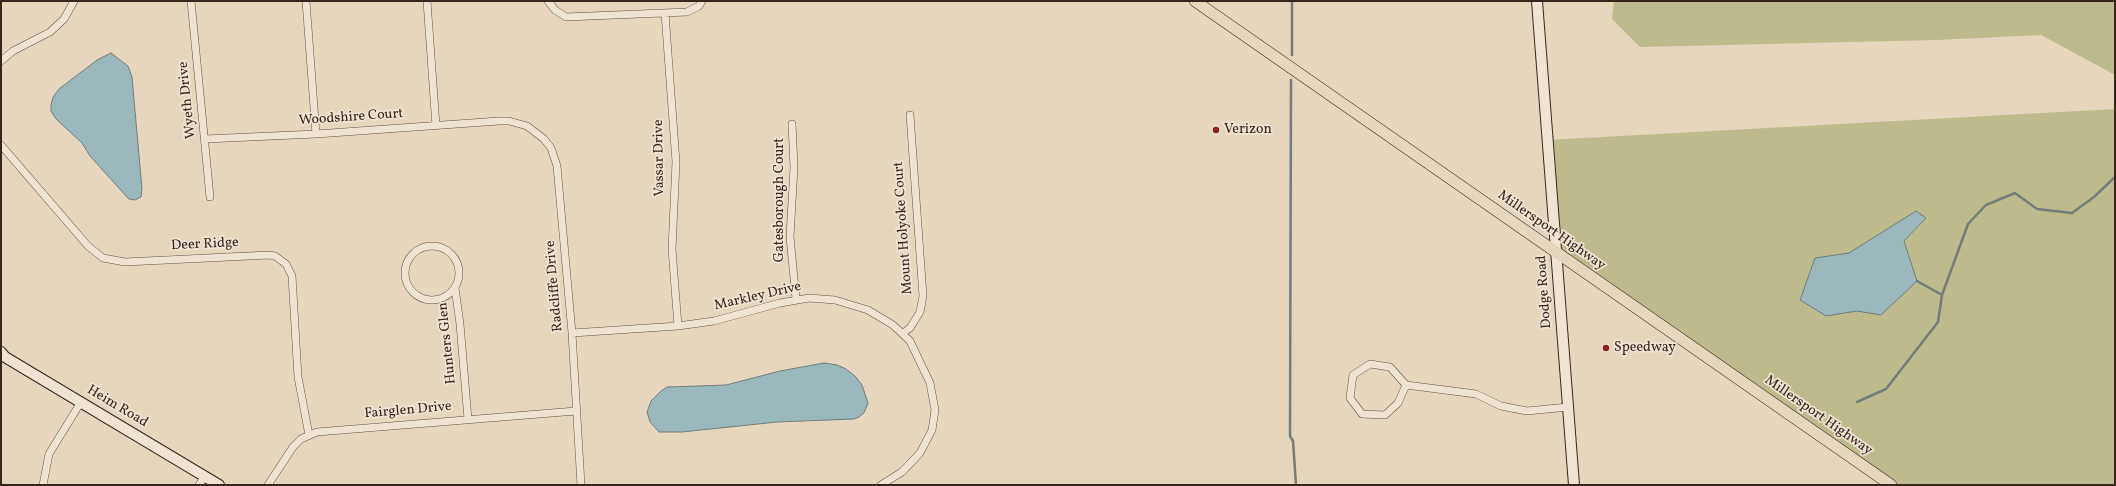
<!DOCTYPE html>
<html>
<head>
<meta charset="utf-8">
<style>
	body { margin:0 }
	#map { position:relative; width:2116px; height:486px; overflow:hidden; background:#e6d6bd; font-family:Vollkorn,serif }
	canvas { display:block }
	.frame { position:absolute; inset:0; border:2px solid #36251d; pointer-events:none }
</style>
</head>
<body>
<div id="map">
<canvas width="2116" height="486"></canvas>
<div class="frame"></div>
</div>
<script>
const ctx = document.querySelector('canvas').getContext('2d');
ctx.lineJoin = 'round';
function fillPath(path, color) {
  ctx.fillStyle = color;
  ctx.fill(path, 'evenodd');
}
function poly(rows) {
  const path = new Path2D();
  for (const r of rows) {
    if (r.length === 3) {
      path.moveTo(r[0] + r[2], r[1]);
      path.arc(r[0], r[1], r[2], 0, 2 * Math.PI);
      continue;
    }
    path.moveTo(r[0], r[1]);
    for (let i = 2; i < r.length; i += 2) path.lineTo(r[i], r[i + 1]);
  }
  return path;
}
function trace(path, color, width, dash) {
  ctx.strokeStyle = color;
  ctx.lineWidth = width;
  ctx.lineCap = dash ? 'butt' : 'round';
  ctx.setLineDash(dash || []);
  ctx.stroke(path);
}
function write(font, color, halo, rows, align = 'center') {
  ctx.font = font + ' Vollkorn,serif';
  ctx.lineWidth = 3.5;
  ctx.setLineDash([]);
  ctx.textBaseline = 'middle';
  ctx.strokeStyle = halo;
  ctx.fillStyle = color;
  for (const [text, x, y, turn = 0] of rows) {
    ctx.save();
    ctx.translate(x, y);
    ctx.rotate((+turn || 0) * Math.PI / 180);
    ctx.textAlign = isNaN(turn) ? turn : align;
    if (halo) ctx.strokeText(text, 0, 0);
    ctx.fillText(text, 0, 0);
    ctx.restore();
  }
}
fillPath(poly([
	[1614,1,2115,1,2115,75,2041,35,1937,40,1640,47,1612,19],
	[2115,109,2115,485,1891,485,1556,253,1547,140]
]), '#bdbb8c');
const water = poly([
	[111,53,128,66,132,77,142,189,141,197,135,200,129,199,126,196,90,156,82,143,56,119,51,111,51,105,53,97,59,89,97,60,111,53],
	[1916,211,1926,218,1904,241,1917,281,1881,315,1857,311,1826,316,1800,300,1815,258,1849,253,1916,211],
	[824,363,837,365,846,369,855,376,862,385,868,403,864,413,859,417,854,419,777,422,682,432,659,432,650,422,647,412,651,401,661,391,667,387,726,385,780,371,824,363]
]);
fillPath(water, '#9ab7bb');
trace(water, '#727d7c', 1);
trace(poly([
	[1292,55,1292,1],
	[1291,80,1290,436,1293,441,1296,485],
	[1917,281,1942,295],
	[1857,402,1886,389,1938,322,1942,295,1968,224,1986,205,2015,193,2037,209,2072,213,2094,197,2115,177]
]), '#727d7c', 2.5);
const street = poly([
	[191,1,210,197],
	[306,1,316,134],
	[427,1,436,126],
	[548,1,555,10,566,17,687,12,699,6,702,1],
	[665,13,676,162,672,249,678,326],
	[1,61,13,51,50,32,64,19,74,1],
	[792,124,794,167,790,237,796,299],
	[205,139,316,134,499,121,509,121,527,126,544,139,551,148,557,166,572,333,581,485],
	[1,145,88,246,103,258,125,262,269,255,275,256,286,264,292,276,298,377,309,435],
	[432,273,27],
	[455,288,460,324,468,419],
	[572,333,678,326,714,321,780,303,809,298,835,300,868,310,893,325,910,341,930,383,935,410,932,430,920,453,902,472,881,485],
	[903,333,910,328,920,312,923,296,910,115],
	[1406,385,1398,403,1385,415,1362,414,1350,398,1353,375,1370,364,1390,367,1406,385,1476,394,1501,406,1527,411,1568,407],
	[43,485,49,454,81,402],
	[199,485,205,476],
	[268,485,293,447,301,439,317,432,576,411]
]);
const secondary = poly([
	[1537,1,1574,485],
	[1,352,5,357,219,485]
]);
const primary = poly([
	[1195,1,1891,485]
]);
trace(street, '#625145', 8);
trace(secondary, '#36251d', 12);
trace(primary, '#36251d', 12);
trace(street, '#efe4d4', 7);
trace(secondary, '#efe4d4', 10);
trace(primary, '#e6d6bd', 11);
for (const [x, y, r, color] of [
	[1216,130,4,"#8f2418"],
	[1606,348,4,"#8f2418"]
]) {
  const dot = new Path2D();
  dot.arc(x, y, r, 0, 2 * Math.PI);
  ctx.fillStyle = color;
  ctx.fill(dot);
  trace(dot, '#efe4d4', 1.5);
}
write('14px', '#36251d', '#efe4d4', [
	["Wyeth Drive",188,100,-96],
	["Woodshire Court",351,118,-4],
	["Vassar Drive",660,158,-91],
	["Gatesborough Court",780,200,-90],
	["Mount Holyoke Court",904,228,-94],
	["Millersport Highway",1551,231,35],
	["Deer Ridge",205,245,-3],
	["Radcliffe Drive",555,286,-95],
	["Dodge Road",1545,292,-94],
	["Markley Drive",758,297,-13],
	["Hunters Glen",448,343,-96],
	["Heim Road",117,407,31],
	["Fairglen Drive",408,411,-5],
	["Millersport Highway",1818,416,35]
]);
write('14px', '#36251d', '#efe4d4', [
	["Verizon",1224,130],
	["Speedway",1614,348]
], 'left');
</script>
</body>
</html>
